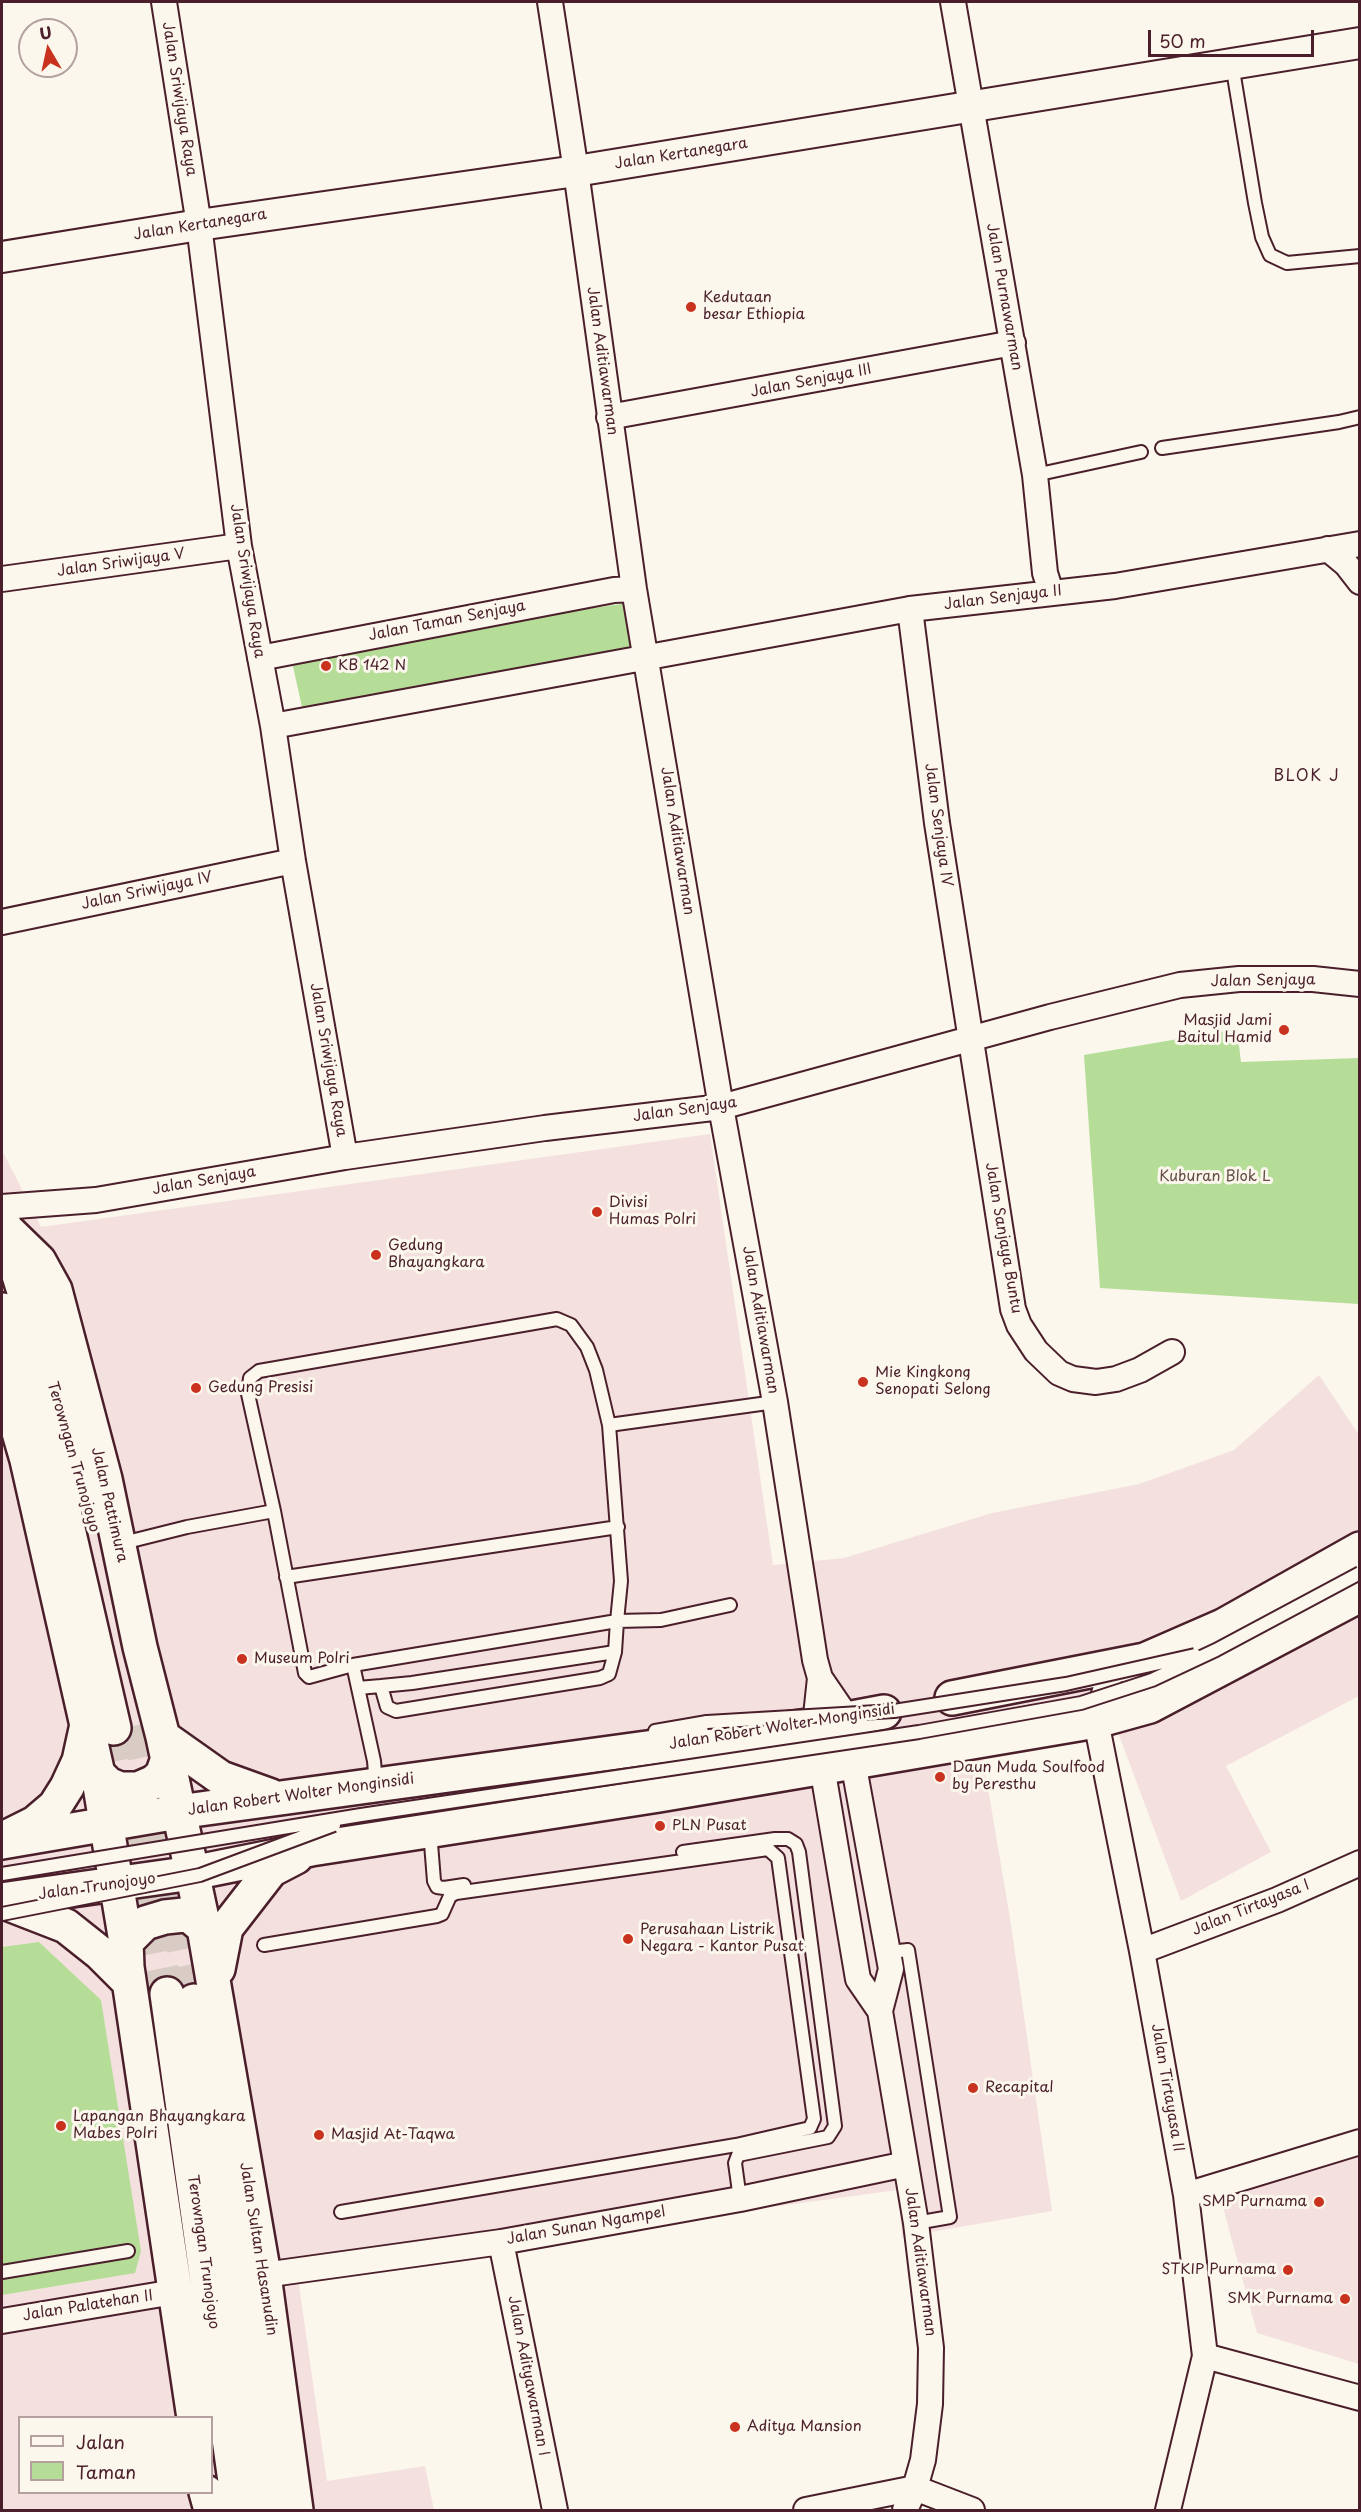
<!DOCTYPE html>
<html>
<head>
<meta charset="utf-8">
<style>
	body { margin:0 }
	#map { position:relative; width:1361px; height:2512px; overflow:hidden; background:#fbf7ec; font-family:"Playpen Sans",sans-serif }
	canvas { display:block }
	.frame { position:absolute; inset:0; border:3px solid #4a1f2b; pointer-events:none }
	.legend { position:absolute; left:18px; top:2416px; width:195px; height:78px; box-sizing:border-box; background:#fbf7ec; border:2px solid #b4a19f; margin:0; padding:8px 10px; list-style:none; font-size:18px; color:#4a1f2b }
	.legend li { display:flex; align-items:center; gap:12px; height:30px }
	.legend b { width:30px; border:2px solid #b4a19f }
	.north { position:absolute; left:18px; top:18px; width:60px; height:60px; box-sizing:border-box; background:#fbf7ec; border:2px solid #b4a19f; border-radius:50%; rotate:351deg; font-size:16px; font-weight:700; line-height:24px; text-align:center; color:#4a1f2b }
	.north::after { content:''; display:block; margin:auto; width:21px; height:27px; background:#c8321e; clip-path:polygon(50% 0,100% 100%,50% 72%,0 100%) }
	.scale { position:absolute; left:1148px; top:30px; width:166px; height:27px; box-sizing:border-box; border:3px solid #4a1f2b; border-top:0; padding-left:8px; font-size:18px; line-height:21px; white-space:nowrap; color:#4a1f2b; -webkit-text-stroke:4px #fbf7ec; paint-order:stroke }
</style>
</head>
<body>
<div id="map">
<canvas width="1361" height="2512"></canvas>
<div class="frame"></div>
<ul class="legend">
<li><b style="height:8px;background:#fbf7ec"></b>Jalan</li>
<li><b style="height:16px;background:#b6dd98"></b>Taman</li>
</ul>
<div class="north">U</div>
<div class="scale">50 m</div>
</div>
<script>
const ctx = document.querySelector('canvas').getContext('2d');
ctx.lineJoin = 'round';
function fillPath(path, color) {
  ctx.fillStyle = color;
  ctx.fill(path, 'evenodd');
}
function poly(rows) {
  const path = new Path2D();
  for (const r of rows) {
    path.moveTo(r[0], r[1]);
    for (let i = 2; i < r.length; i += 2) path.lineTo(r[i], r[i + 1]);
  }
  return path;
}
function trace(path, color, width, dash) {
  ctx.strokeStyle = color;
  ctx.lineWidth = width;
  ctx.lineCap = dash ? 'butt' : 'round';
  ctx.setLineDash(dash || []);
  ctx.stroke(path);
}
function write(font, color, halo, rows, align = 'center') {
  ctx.font = font + ' "Playpen Sans",sans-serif';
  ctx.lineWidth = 6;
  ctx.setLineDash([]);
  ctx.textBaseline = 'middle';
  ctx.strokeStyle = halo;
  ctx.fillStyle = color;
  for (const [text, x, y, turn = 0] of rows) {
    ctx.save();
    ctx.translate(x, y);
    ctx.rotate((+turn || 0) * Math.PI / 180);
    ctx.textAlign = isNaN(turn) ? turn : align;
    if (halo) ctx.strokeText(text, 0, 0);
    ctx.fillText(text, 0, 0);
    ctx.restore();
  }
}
fillPath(poly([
	[710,1134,773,1565,844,1558,992,1513,1139,1484,1234,1450,1319,1375,1359,1435,1359,1696,1226,1766,1271,1852,1181,1901,1114,1722,983,1759,1010,1918,1052,2211,902,2237,898,2190,297,2271,327,2481,425,2466,434,2510,2,2510,2,1150,41,1227],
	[20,2418,212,2418,212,2492,20,2492],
	[1359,2153,1359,2364,1257,2333,1221,2200]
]), '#f4e1df');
fillPath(poly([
	[634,602,639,653,302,707,290,653],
	[1237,1029,1241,1062,1359,1058,1359,1304,1100,1288,1084,1055],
	[39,1942,101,2000,141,2251,135,2273,2,2295,2,1947]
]), '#b6dd98');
trace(poly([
	[138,1725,192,1993],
	[114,1728,167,1994]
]), '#d8ccc5', 33, [33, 16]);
const service = poly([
	[1232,64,1255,203,1262,237,1270,255,1287,263,1360,256],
	[1162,448,1339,422,1360,417],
	[1035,475,1141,452],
	[609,1425,775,1402],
	[274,1511,305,1673,309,1677,353,1665],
	[119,1544,187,1527,274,1511,248,1394,250,1378,259,1371,557,1319,571,1325,587,1347,596,1370,609,1425,621,1581,617,1621,353,1665,374,1761,376,1784],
	[286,1577,618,1527],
	[615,1652,412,1683,381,1686,387,1707,396,1711,600,1678,609,1674,615,1652,617,1621,661,1620,730,1605],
	[358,1688,381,1686],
	[655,1731,707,1722],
	[430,1831,434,1881,437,1887,444,1888,464,1885],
	[683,1852,775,1839,788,1839,796,1844,799,1852,835,2126,828,2137,738,2155,735,2163,740,2199],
	[264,1945,437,1916,442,1914,450,1896,456,1893,768,1849,778,1858,814,2119,810,2128,736,2145,341,2212],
	[889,1952,908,1950,950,2217,916,2223],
	[2,2272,128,2251]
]);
const minor = poly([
	[164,2,199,225,239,546,273,726,293,861,345,1157],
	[550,2,576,171,634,589,721,1107,775,1402,815,1660,820,1678,848,1719,856,1778,891,1969,880,2011,916,2223,931,2348,930,2404,923,2460,915,2488,905,2510],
	[953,2,1035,475,1045,573,1051,592],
	[609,417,1013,343],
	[1328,549,1346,564,1360,582],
	[2,579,239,546],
	[910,609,937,823,1013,1309,1019,1325,1036,1351,1059,1373,1073,1379,1096,1382,1116,1379,1140,1370,1172,1352],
	[260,658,614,590,634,589],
	[273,726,910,609,1115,586,1360,544],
	[2,922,293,861],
	[2,1207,96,1200,345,1157,545,1128,721,1107,1050,1017,1180,985,1239,979,1313,979,1360,984],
	[1112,1667,1096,1721,1142,1951,1186,2195,1205,2356,1168,2510],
	[820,1678,815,1725,858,1979,880,2011],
	[1142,1951,1277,1900,1360,1863],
	[1186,2195,1360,2142],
	[501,2242,555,2510],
	[264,2275,501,2242,740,2199,906,2164],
	[2,2321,174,2292],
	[1205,2356,1360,2398],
	[806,2510,915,2488,972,2510]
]);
const tertiary = poly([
	[2,257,199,225,576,171,1360,43]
]);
const primary = poly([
	[2,1218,5,1228,39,1261,55,1290,105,1479,140,1647,163,1737,204,1928,264,2275,296,2510],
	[5,1230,87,1496],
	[2,1310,60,1494,114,1728],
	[2,1374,27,1460,98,1774,126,1942,127,1967,194,2418],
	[952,1698,1145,1660,1223,1626,1360,1549],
	[163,1737,221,1778,271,1796],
	[98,1774,108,1784,120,1789,138,1789,154,1782,162,1775,167,1761],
	[11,1835,35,1823,55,1806,67,1787,79,1761,86,1729],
	[2,1842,178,1812,815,1725,884,1712],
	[2,1900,192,1873,311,1849,659,1795,1096,1721,1150,1706,1360,1595],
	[4,1902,66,1926,100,1953,129,1982],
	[126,1942,145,1923,165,1917,184,1915,191,1917,204,1928],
	[218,1969,226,1928,271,1870,296,1857],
	[167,1994,239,2510],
	[194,2001,268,2510],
	[206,2492,211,2510]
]);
trace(service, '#4a1f2b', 16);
trace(minor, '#4a1f2b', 28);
trace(tertiary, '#4a1f2b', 34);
trace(primary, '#4a1f2b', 38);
trace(service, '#fbf7ec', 12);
trace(minor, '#fbf7ec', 24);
trace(tertiary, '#fbf7ec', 30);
trace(primary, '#fbf7ec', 33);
const serviceBridge = poly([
	[707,1722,894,1711,1066,1684,1195,1655],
	[2,1874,361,1815,919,1732,1081,1703,1152,1680,1216,1650,1360,1573],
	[2,1914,200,1875,334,1825]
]);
trace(serviceBridge, '#4a1f2b', 16, []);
trace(serviceBridge, '#fbf7ec', 12);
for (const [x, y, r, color] of [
	[691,307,6,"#c8321e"],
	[326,666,6,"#c8321e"],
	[1284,1030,6,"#c8321e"],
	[597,1212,6,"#c8321e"],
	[376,1255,6,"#c8321e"],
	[863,1382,6,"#c8321e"],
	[196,1388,6,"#c8321e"],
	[242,1659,6,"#c8321e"],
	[940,1777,6,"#c8321e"],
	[660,1826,6,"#c8321e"],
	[628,1939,6,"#c8321e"],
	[973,2088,6,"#c8321e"],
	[61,2126,6,"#c8321e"],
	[319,2135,6,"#c8321e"],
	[1319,2202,6,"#c8321e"],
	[1288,2270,6,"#c8321e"],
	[1345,2299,6,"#c8321e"],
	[735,2427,6,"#c8321e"]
]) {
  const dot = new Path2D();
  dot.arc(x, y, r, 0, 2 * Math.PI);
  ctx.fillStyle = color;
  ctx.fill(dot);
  trace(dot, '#fbf7ec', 2);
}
write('15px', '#4a1f2b', '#fbf7ec', [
	["Jalan Sriwijaya Raya",179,99,81],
	["Jalan Kertanegara",681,154,-9],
	["Jalan Kertanegara",200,225,-9],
	["Jalan Purnawarman",1004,297,80],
	["Jalan Aditiawarman",602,361,82],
	["Jalan Senjaya III",811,381,-11],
	["Jalan Sriwijaya V",121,563,-8],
	["Jalan Sriwijaya Raya",247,581,81],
	["Jalan Senjaya II",1003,598,-7],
	["Jalan Taman Senjaya",447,621,-11],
	["Jalan Senjaya IV",938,825,82],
	["Jalan Aditiawarman",677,841,81],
	["Jalan Sriwijaya IV",147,891,-12],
	["Jalan Senjaya",1263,981,-1],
	["Jalan Sriwijaya Raya",328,1060,80],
	["Jalan Senjaya",685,1110,-8],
	["Jalan Senjaya",204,1181,-10],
	["Jalan Sanjaya Buntu",1003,1238,80],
	["Jalan Aditiawarman",760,1320,80],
	["Terowngan Trunojoyo",73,1457,74],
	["Jalan Pattimura",109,1505,77],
	["Jalan Robert Wolter Monginsidi",782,1727,-9],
	["Jalan Robert Wolter Monginsidi",301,1795,-8],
	["Jalan Trunojoyo",97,1887,-8],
	["Jalan Tirtayasa I",1251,1908,-22],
	["Jalan Tirtayasa II",1167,2088,80],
	["Jalan Sunan Ngampel",586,2226,-10],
	["Jalan Sultan Hasanudin",258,2249,81],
	["Terowngan Trunojoyo",203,2252,82],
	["Jalan Aditiawarman",920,2262,82],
	["Jalan Palatehan II",88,2306,-9],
	["Jalan Adityawarman I",528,2376,79]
]);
write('15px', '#4a1f2b', '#fbf7ec', [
	["Kedutaan",703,298],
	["besar Ethiopia",703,315],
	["KB 142 N",338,666],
	["Masjid Jami",1272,1021,"right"],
	["Baitul Hamid",1272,1038,"right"],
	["Divisi",609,1203],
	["Humas Polri",609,1220],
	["Gedung",388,1246],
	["Bhayangkara",388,1263],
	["Mie Kingkong",875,1373],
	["Senopati Selong",875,1390],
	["Gedung Presisi",208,1388],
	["Museum Polri",254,1659],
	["Daun Muda Soulfood",952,1768],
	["by Peresthu",952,1785],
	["PLN Pusat",672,1826],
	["Perusahaan Listrik",640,1930],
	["Negara - Kantor Pusat",640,1947],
	["Recapital",985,2088],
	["Lapangan Bhayangkara",73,2117],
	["Mabes Polri",73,2134],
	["Masjid At-Taqwa",331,2135],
	["SMP Purnama",1307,2202,"right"],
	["STKIP Purnama",1276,2270,"right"],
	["SMK Purnama",1333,2299,"right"],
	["Aditya Mansion",747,2427]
], 'left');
write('15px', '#654e46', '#fbf7ec', [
	["Kuburan Blok L",1215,1177]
]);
ctx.letterSpacing = '1.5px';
write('16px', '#4a1f2b', '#fbf7ec', [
	["BLOK J",1307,777]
]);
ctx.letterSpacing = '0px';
</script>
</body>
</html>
